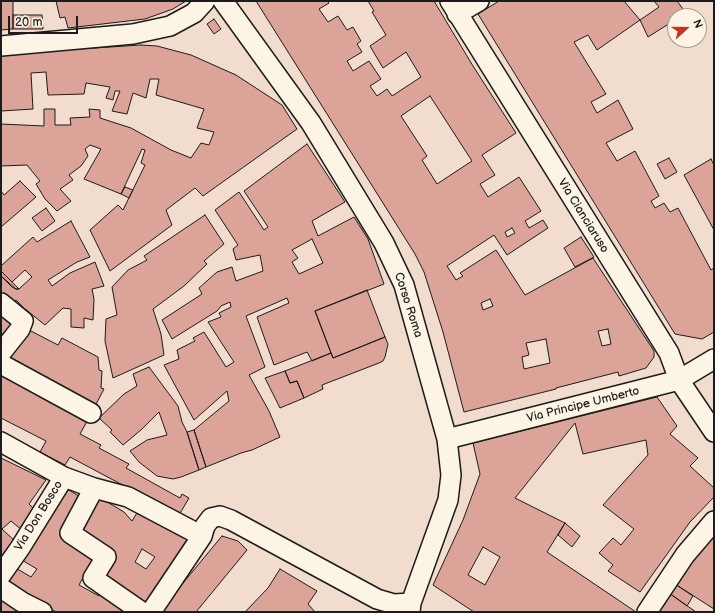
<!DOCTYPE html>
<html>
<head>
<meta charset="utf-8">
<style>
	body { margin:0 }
	#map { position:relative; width:715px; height:613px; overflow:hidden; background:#f2dcce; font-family:"Balsamiq Sans",sans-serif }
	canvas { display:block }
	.frame { position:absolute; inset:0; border:2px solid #1c1c1c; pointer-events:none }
	.north { position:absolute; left:667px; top:8px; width:40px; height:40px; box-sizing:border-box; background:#fcf5e5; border:1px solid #a29e95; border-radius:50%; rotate:69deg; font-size:11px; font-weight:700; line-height:16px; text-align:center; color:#1c1c1c }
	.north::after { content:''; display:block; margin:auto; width:14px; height:18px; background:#c8321e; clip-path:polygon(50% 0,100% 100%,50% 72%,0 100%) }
	.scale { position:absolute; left:8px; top:16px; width:70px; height:18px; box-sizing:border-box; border:2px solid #1c1c1c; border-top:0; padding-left:5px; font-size:12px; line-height:14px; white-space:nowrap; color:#1c1c1c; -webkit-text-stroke:3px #fcf5e5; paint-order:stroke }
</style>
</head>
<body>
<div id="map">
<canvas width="715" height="613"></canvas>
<div class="frame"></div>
<div class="north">N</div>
<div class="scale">20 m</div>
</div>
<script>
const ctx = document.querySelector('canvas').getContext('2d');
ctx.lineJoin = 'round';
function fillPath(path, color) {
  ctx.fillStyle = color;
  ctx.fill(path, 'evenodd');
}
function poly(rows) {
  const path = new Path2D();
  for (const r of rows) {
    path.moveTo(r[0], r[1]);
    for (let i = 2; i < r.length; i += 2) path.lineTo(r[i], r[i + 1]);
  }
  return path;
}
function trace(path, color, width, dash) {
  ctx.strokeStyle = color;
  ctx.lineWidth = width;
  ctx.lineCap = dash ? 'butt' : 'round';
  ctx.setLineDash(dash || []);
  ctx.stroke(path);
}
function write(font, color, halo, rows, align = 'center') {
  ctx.font = font + ' "Balsamiq Sans",sans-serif';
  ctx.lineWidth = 3;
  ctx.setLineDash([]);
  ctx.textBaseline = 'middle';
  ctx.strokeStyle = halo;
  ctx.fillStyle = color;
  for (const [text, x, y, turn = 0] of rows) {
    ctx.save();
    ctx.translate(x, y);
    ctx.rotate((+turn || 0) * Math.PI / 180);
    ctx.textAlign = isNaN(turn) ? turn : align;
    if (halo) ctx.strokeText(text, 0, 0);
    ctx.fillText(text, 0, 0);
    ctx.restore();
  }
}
const building = poly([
	[1,1,13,1,13,29,1,30,1,1],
	[56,1,186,1,173,9,145,19,68,28,65,17,60,18,56,1],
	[256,1,327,1,329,3,319,9,328,22,338,16,347,30,353,27,361,41,357,44,362,52,347,61,353,71,369,61,381,79,370,86,377,96,387,89,392,96,421,77,406,52,383,68,370,46,386,35,372,12,374,11,368,1,434,1,473,66,516,133,482,155,495,175,480,184,488,197,519,177,541,211,525,221,529,228,543,220,548,228,507,255,494,235,447,266,456,280,463,276,460,273,496,250,525,295,593,258,654,351,654,357,646,368,619,376,618,372,556,388,556,389,464,412,443,332,424,272,415,254,256,1],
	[430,96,472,161,437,184,422,160,427,156,401,116,430,96],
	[512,228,515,233,507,237,505,232,512,228],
	[490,299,493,306,483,310,481,303,490,299],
	[608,329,611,344,602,346,598,331,608,329],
	[546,339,550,363,524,369,522,357,529,355,526,343,546,339],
	[499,1,624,1,640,20,597,50,588,35,574,42,606,94,591,102,597,113,618,100,633,129,606,143,617,161,635,151,659,196,651,201,655,208,664,203,670,212,678,208,711,270,714,268,714,332,702,339,675,334,478,14,499,1],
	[654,1,677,1,686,13,681,16,675,16,675,20,648,37,640,20,659,7,654,1],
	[13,15,42,15,43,29,13,29,13,15],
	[214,19,221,29,214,34,207,24,214,19],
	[141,45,157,46,191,55,236,75,282,105,297,129,203,196,195,188,166,210,172,225,110,271,90,230,118,205,123,210,145,165,141,163,145,150,142,149,121,194,84,179,101,149,90,145,85,149,88,156,81,166,69,175,73,180,60,189,71,201,57,211,45,199,36,184,40,181,27,165,1,166,1,124,44,126,44,109,55,109,55,125,71,125,70,118,90,117,89,109,100,110,100,118,131,128,171,150,191,158,201,143,209,145,214,132,197,128,204,109,156,95,159,79,150,79,146,98,133,93,127,114,112,111,120,91,115,91,113,100,106,98,110,87,86,83,84,94,48,95,46,72,31,73,33,109,1,111,1,53,48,51,141,45],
	[307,144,345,202,312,221,318,236,354,217,368,239,384,284,315,311,331,353,312,361,307,352,274,365,257,317,289,303,287,298,246,316,265,367,249,375,269,411,280,437,252,450,241,453,206,467,194,430,229,401,227,391,194,420,164,365,179,359,177,350,195,341,193,338,204,332,226,367,234,362,208,322,221,317,219,313,231,307,230,302,221,306,217,311,172,339,162,320,202,294,199,288,217,272,232,267,236,281,263,271,260,255,236,260,233,249,238,245,215,210,239,192,264,230,268,227,244,191,307,144],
	[312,239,323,263,299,274,292,262,298,258,292,250,312,239],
	[669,158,677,172,665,179,657,164,669,158],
	[711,159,714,165,714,230,684,175,711,159],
	[20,181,36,197,1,227,1,191,4,195,20,181],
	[125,187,133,190,129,198,121,194,125,187],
	[46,208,55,221,42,231,32,218,46,208],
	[205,215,224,244,204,261,207,264,184,286,153,309,161,334,164,355,113,378,105,341,106,319,117,315,112,287,128,270,147,260,144,256,205,215],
	[71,221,90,257,77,262,48,280,52,286,70,273,95,262,104,286,92,289,94,299,93,320,84,318,84,328,71,327,71,309,63,308,45,325,25,309,16,300,13,303,1,292,1,276,16,289,19,289,32,277,25,270,12,282,1,271,1,264,2,265,33,237,37,242,71,221],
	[581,237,594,257,575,267,564,248,581,237],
	[1,271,19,289,16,289,12,287,1,276,1,271],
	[367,290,385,337,333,358,315,311,367,290],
	[1,311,18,324,1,344,1,311],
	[27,329,58,345,62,338,98,357,99,370,102,371,101,388,104,389,93,410,6,363,27,329],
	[385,337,388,344,385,357,383,361,379,363,322,385,323,389,304,398,297,381,290,383,285,371,331,353,333,358,385,337],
	[149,367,178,406,182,422,187,432,199,470,181,477,173,479,157,476,139,462,130,451,147,440,167,435,159,412,142,429,123,445,110,432,112,430,99,418,124,394,137,386,133,374,149,367],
	[1,368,90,416,80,434,101,445,99,448,129,464,126,468,180,498,182,494,189,498,179,515,70,457,65,465,40,452,46,441,1,418,1,368],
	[285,371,290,383,297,381,304,398,280,408,265,378,285,371],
	[657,397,677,426,670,434,698,458,690,466,714,488,714,497,690,522,640,592,608,571,613,565,599,553,613,538,621,545,634,529,603,505,648,455,646,440,583,454,575,423,515,498,565,523,547,552,636,612,474,612,433,585,463,520,480,474,473,443,657,397],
	[483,547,500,557,485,585,468,575,483,547],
	[194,430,206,467,199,470,187,432,194,430],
	[1,458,46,480,29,504,36,511,23,531,11,521,2,529,16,542,1,562,1,458],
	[64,487,82,498,61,531,96,553,79,585,99,596,102,590,136,612,57,612,28,601,1,585,14,567,31,577,37,569,20,559,64,487],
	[99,497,124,512,132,521,140,508,194,540,146,609,100,580,101,545,76,531,99,497],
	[142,549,155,557,146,569,135,562,142,549],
	[565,523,580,536,572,547,558,535,565,523],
	[714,535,714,609,675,584,705,543,714,535],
	[222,536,238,541,247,550,196,612,159,612,222,536],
	[280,569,317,591,308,604,315,612,245,612,268,588,280,569],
	[675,584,693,596,687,606,669,593,675,584],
	[1,592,30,612,1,612,1,592],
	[669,593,696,612,657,612,669,593]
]);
fillPath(building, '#dca398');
trace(building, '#1c1c1c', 1);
const minor = poly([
	[223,1,311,123,384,243,404,285,447,439,451,475,448,500,411,603,410,612],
	[450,1,669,353,679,380,714,432],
	[457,14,479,1],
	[1,46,133,34,170,26,194,13,205,1],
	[1,303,23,321,20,329,1,353],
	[1,364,91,413],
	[447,439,679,380,714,359],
	[1,442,64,477,94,488,128,497,202,536],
	[94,488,70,533,106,557,93,578,142,612],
	[1,575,20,548,64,477],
	[1,588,22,602,42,612],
	[151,612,202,536,205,526,211,518,220,516,231,520,377,599,394,604,411,603],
	[647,612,685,555,714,521]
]);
trace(minor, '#1c1c1c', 22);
trace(minor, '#fcf5e5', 19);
write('12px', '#1c1c1c', '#fcf5e5', [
	["Via Cianciaruso",583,216,58],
	["Corso Roma",408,305,72],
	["Via Principe Umberto",583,405,-14],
	["Via Don Bosco",39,516,-58]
]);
</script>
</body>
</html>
